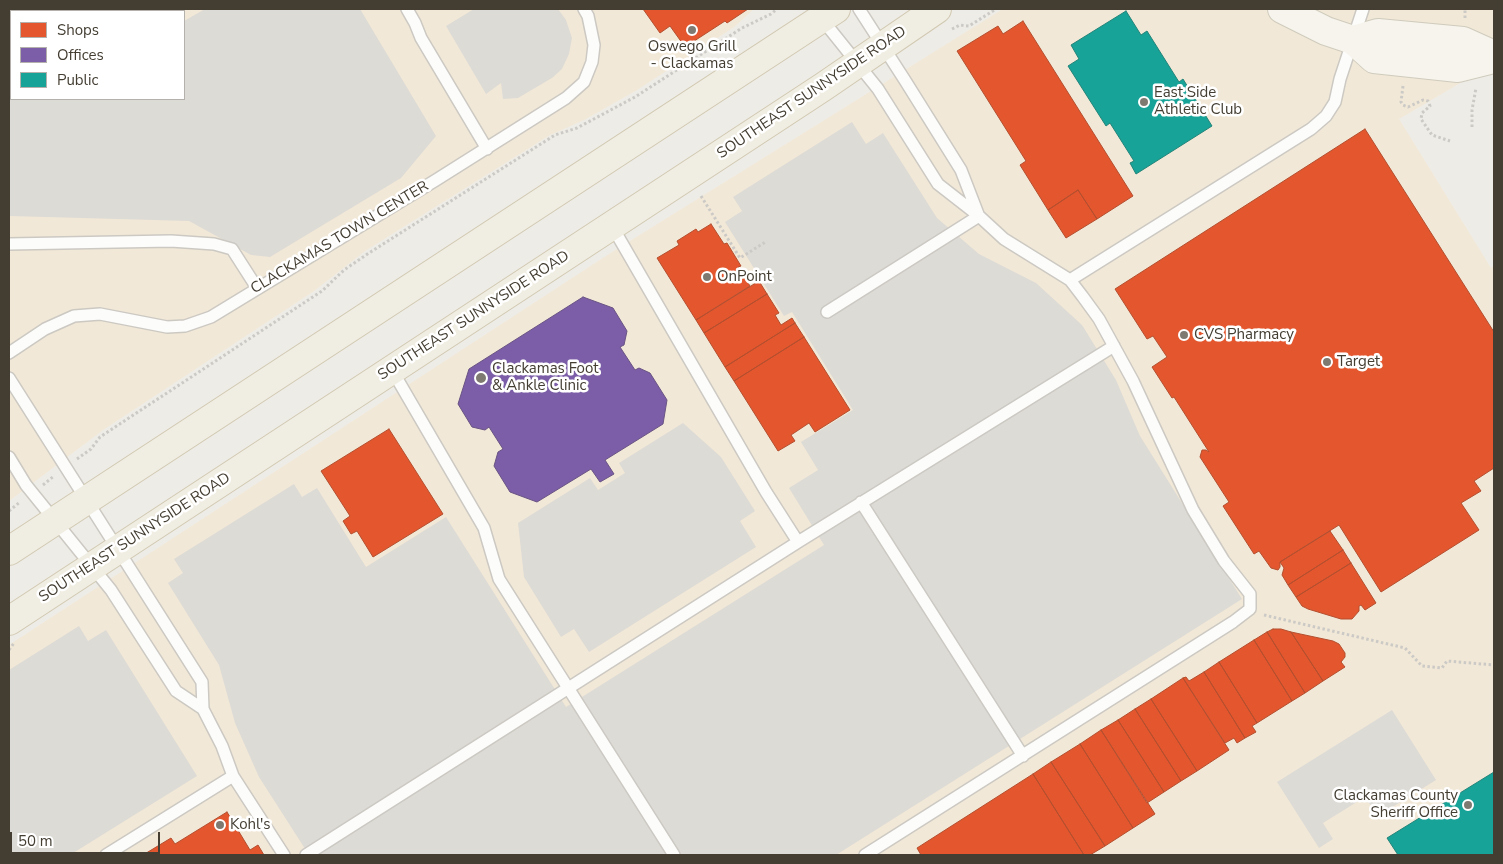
<!DOCTYPE html>
<html>
<head>
<meta charset="utf-8">
<style>
	body { margin:0 }
	#map { position:relative; width:1503px; height:864px; overflow:hidden; background:#eeece6; font-family:"Nunito Sans",sans-serif }
	canvas { display:block }
	.frame { position:absolute; inset:0; border:10px solid #433d32; pointer-events:none }
	.legend { position:absolute; left:10px; top:10px; width:175px; height:90px; box-sizing:border-box; background:#fff; border:1px solid #b4b1ad; margin:0; padding:6px 9px; list-style:none; font-size:15px; color:#433d32 }
	.legend li { display:flex; align-items:center; gap:10px; height:25px }
	.legend b { width:25px; border:1px solid #b4b1ad }
	.scale { position:absolute; left:10px; top:832px; width:150px; height:22px; box-sizing:border-box; border:2px solid #433d32; border-top:0; padding-left:6px; font-size:15px; line-height:18px; white-space:nowrap; color:#433d32; -webkit-text-stroke:4px #fff; paint-order:stroke }
</style>
</head>
<body>
<div id="map">
<canvas width="1503" height="864"></canvas>
<div class="frame"></div>
<ul class="legend">
<li><b style="height:14px;background:#e4572e"></b>Shops</li>
<li><b style="height:14px;background:#7b5ea7"></b>Offices</li>
<li><b style="height:14px;background:#17a398"></b>Public</li>
</ul>
<div class="scale">50 m</div>
</div>
<script>
const ctx = document.querySelector('canvas').getContext('2d');
ctx.lineJoin = 'round';
function fillPath(path, color) {
  ctx.fillStyle = color;
  ctx.fill(path, 'evenodd');
}
function poly(rows) {
  const path = new Path2D();
  for (const r of rows) {
    path.moveTo(r[0], r[1]);
    for (let i = 2; i < r.length; i += 2) path.lineTo(r[i], r[i + 1]);
  }
  return path;
}
function trace(path, color, width, dash) {
  ctx.strokeStyle = color;
  ctx.lineWidth = width;
  ctx.lineCap = dash ? 'butt' : 'round';
  ctx.setLineDash(dash || []);
  ctx.stroke(path);
}
function write(font, color, halo, rows, align = 'center') {
  ctx.font = font + ' "Nunito Sans",sans-serif';
  ctx.lineWidth = 5;
  ctx.setLineDash([]);
  ctx.textBaseline = 'middle';
  ctx.strokeStyle = halo;
  ctx.fillStyle = color;
  for (const [text, x, y, turn = 0] of rows) {
    ctx.save();
    ctx.translate(x, y);
    ctx.rotate((+turn || 0) * Math.PI / 180);
    ctx.textAlign = isNaN(turn) ? turn : align;
    if (halo) ctx.strokeText(text, 0, 0);
    ctx.fillText(text, 0, 0);
    ctx.restore();
  }
}
fillPath(poly([
	[9,9,754,9,734,27,637,90,584,120,550,135,365,251,314,291,103,430,9,501],
	[11,11,184,11,184,99,11,99],
	[1003,9,1494,9,1494,63,1399,119,1491,268,1494,266,1494,855,9,855,9,645,606,256]
]), '#f2e8d7');
fillPath(poly([
	[9,9,24,9,25,11,11,11,11,99,184,99,184,21,205,9,360,9,436,136,401,178,270,257,251,255,189,221,9,216],
	[474,9,558,9,566,20,572,38,569,54,562,69,552,78,518,98,503,99,501,83,486,94,446,26],
	[852,122,866,144,883,133,937,218,979,254,1036,283,1082,325,1116,380,1140,436,1242,599,836,855,309,855,259,777,235,723,219,665,168,583,183,573,174,559,294,484,302,497,317,488,366,567,446,517,566,707,824,545,789,488,818,470,801,442,853,410,792,312,784,316,725,222,742,211,733,197],
	[683,423,721,457,755,511,740,521,756,547,589,652,574,629,561,637,524,577,518,523,590,478,598,490,625,473,619,463],
	[79,626,88,641,106,630,197,776,70,855,9,855,9,670],
	[1392,710,1436,780,1378,816,1365,797,1323,823,1333,839,1319,848,1277,782]
]), '#dddbd6');
const shops = poly([
	[643,9,748,9,727,23,725,21,685,47,670,26,660,33,643,9],
	[1023,21,1133,196,1097,219,1078,190,1048,210,1020,165,1026,161,957,51,998,26,1003,34,1023,21],
	[1365,129,1494,332,1494,468,1474,481,1481,491,1461,503,1479,530,1381,592,1339,525,1280,562,1280,567,1278,570,1271,568,1259,551,1254,554,1223,506,1229,502,1200,457,1202,450,1206,450,1209,452,1174,397,1172,398,1152,367,1167,357,1153,336,1147,339,1115,289,1365,129],
	[1078,190,1097,219,1066,238,1048,210,1078,190],
	[711,224,724,244,727,243,741,266,738,267,750,286,696,320,657,258,679,245,677,241,696,229,698,232,711,224],
	[759,281,767,294,704,333,696,320,759,281],
	[767,294,779,313,775,315,781,325,792,318,795,323,725,367,704,333,767,294],
	[795,323,804,337,734,381,725,367,795,323],
	[804,337,850,410,815,432,809,423,791,435,795,441,778,451,734,381,804,337],
	[389,429,443,514,373,557,357,531,351,534,343,521,350,516,321,471,389,429],
	[1330,531,1343,550,1288,585,1282,575,1284,568,1280,562,1330,531],
	[1343,550,1351,563,1296,597,1288,585,1343,550],
	[1351,563,1376,603,1365,610,1361,605,1359,606,1359,611,1352,619,1341,619,1308,609,1302,606,1296,597,1351,563],
	[1273,629,1281,629,1291,632,1323,681,1305,693,1267,632,1273,629],
	[1267,632,1305,693,1292,701,1254,640,1267,632],
	[1291,632,1333,641,1339,644,1345,653,1345,657,1341,662,1345,667,1323,681,1291,632],
	[1254,640,1292,701,1257,723,1219,662,1254,640],
	[1219,662,1257,723,1252,726,1256,732,1245,738,1204,672,1219,662],
	[1204,672,1245,738,1237,743,1234,738,1225,743,1183,678,1186,677,1189,681,1204,672],
	[1183,678,1229,750,1197,771,1151,699,1183,678],
	[1151,699,1197,771,1181,781,1135,709,1151,699],
	[1135,709,1181,781,1164,792,1118,720,1135,709],
	[1118,720,1164,792,1147,803,1101,730,1118,720],
	[1101,730,1155,814,1133,828,1080,744,1101,730],
	[1080,744,1133,828,1105,846,1051,762,1080,744],
	[1051,762,1105,846,1090,855,1084,855,1033,774,1051,762],
	[1033,774,1084,855,921,855,917,848,1033,774],
	[227,812,250,850,258,845,264,855,143,855,171,838,175,844,227,812]
]);
fillPath(shops, '#e4572e');
trace(shops, '#b44f2f', 1);
const offices = poly([
	[583,297,613,308,627,331,624,345,620,347,635,370,639,368,650,373,667,400,663,424,605,460,614,474,600,482,591,469,537,502,510,492,494,466,498,452,503,449,489,427,485,430,472,427,458,404,469,369,583,297]
]);
fillPath(offices, '#7b5ea7');
trace(offices, '#6a5484', 1);
const public = poly([
	[1126,11,1141,35,1147,31,1179,82,1183,79,1212,126,1136,174,1130,163,1134,161,1110,123,1106,126,1068,66,1079,59,1071,45,1126,11],
	[1494,772,1494,855,1398,855,1387,838,1494,772]
]);
fillPath(public, '#17a398');
trace(public, '#248479', 1);
const lane = poly([
	[45,9,47,11],
	[407,9,415,23,421,38,487,149],
	[859,9,906,82,961,170,978,214],
	[172,11,177,9],
	[821,18,878,89,938,184,979,216,1004,239,1070,280,1083,297,1099,319,1133,381,1193,510,1224,561,1250,594,1250,609,1233,622,865,855],
	[612,226,766,492,798,542,1114,346],
	[9,244,171,241,214,244,232,249,257,288],
	[1070,280,1311,129,1326,116,1335,102,1340,79,1363,9],
	[827,312,979,216],
	[9,353,45,329,74,316,100,314,167,327,185,326,211,317,436,180,566,98,584,82,592,62,594,45,588,16,584,9],
	[392,370,484,528,499,579,674,855],
	[9,378,202,682,203,709,222,746,233,776,284,855],
	[9,457,26,485,111,590,176,691,203,709],
	[861,502,1023,756],
	[106,855,233,776],
	[306,855,798,542]
]);
const secondary = poly([
	[1282,9,1326,31,1353,40,1374,59,1458,68,1494,59],
	[1353,40,1378,33,1463,41,1494,55]
]);
const primary = poly([
	[9,551,836,9],
	[9,621,823,87,937,9]
]);
trace(lane, '#ccc9c3', 14);
trace(secondary, '#cfcbbd', 30);
trace(primary, '#d1c9b2', 30);
trace(poly([
	[1465,18,1465,9],
	[952,29,960,25,969,26,996,9],
	[1403,86,1401,102,1403,105,1408,107,1423,100,1428,101,1430,106,1422,113,1421,119,1432,135,1450,141],
	[1472,127,1472,110,1476,88],
	[701,196,740,258,767,241],
	[77,459,91,449,100,437,322,291,344,270,369,253,555,135,577,128,635,97,742,28,771,14,777,9],
	[43,485,54,476],
	[9,511,20,502],
	[1264,615,1405,648,1422,666,1442,668,1447,661,1494,665],
	[9,650,14,643]
]), '#cccac6', 3, [2.5, 2.5]);
trace(lane, '#fcfcfb', 11);
trace(secondary, '#f6f4ec', 28);
trace(primary, '#f0ede2', 28);
for (const [x, y, r, color] of [
	[692,30,5,"#7f7a71"],
	[1144,102,5,"#7f7a71"],
	[707,277,5,"#7f7a71"],
	[1184,335,5,"#7f7a71"],
	[1327,362,5,"#7f7a71"],
	[481,378,6,"#7f7a71"],
	[1468,805,5,"#7f7a71"],
	[220,825,5,"#7f7a71"]
]) {
  const dot = new Path2D();
  dot.arc(x, y, r, 0, 2 * Math.PI);
  ctx.fillStyle = color;
  ctx.fill(dot);
  trace(dot, '#fff', 2);
}
write('15px', '#433d32', '#fff', [
	["Oswego Grill",692,47,"center"],
	["- Clackamas",692,64,"center"],
	["East Side",1154,93],
	["Athletic Club",1154,110],
	["OnPoint",717,277],
	["CVS Pharmacy",1194,335],
	["Target",1337,362],
	["Clackamas Foot",492,369],
	["& Ankle Clinic",492,386],
	["Clackamas County",1458,796,"right"],
	["Sheriff Office",1458,813,"right"],
	["Kohl's",230,825]
], 'left');
write('15px', '#433d32', '#fff', [
	["SOUTHEAST SUNNYSIDE ROAD",812,93,-34],
	["CLACKAMAS TOWN CENTER",340,238,-31],
	["SOUTHEAST SUNNYSIDE ROAD",474,316,-33],
	["SOUTHEAST SUNNYSIDE ROAD",135,538,-33]
]);
</script>
</body>
</html>
